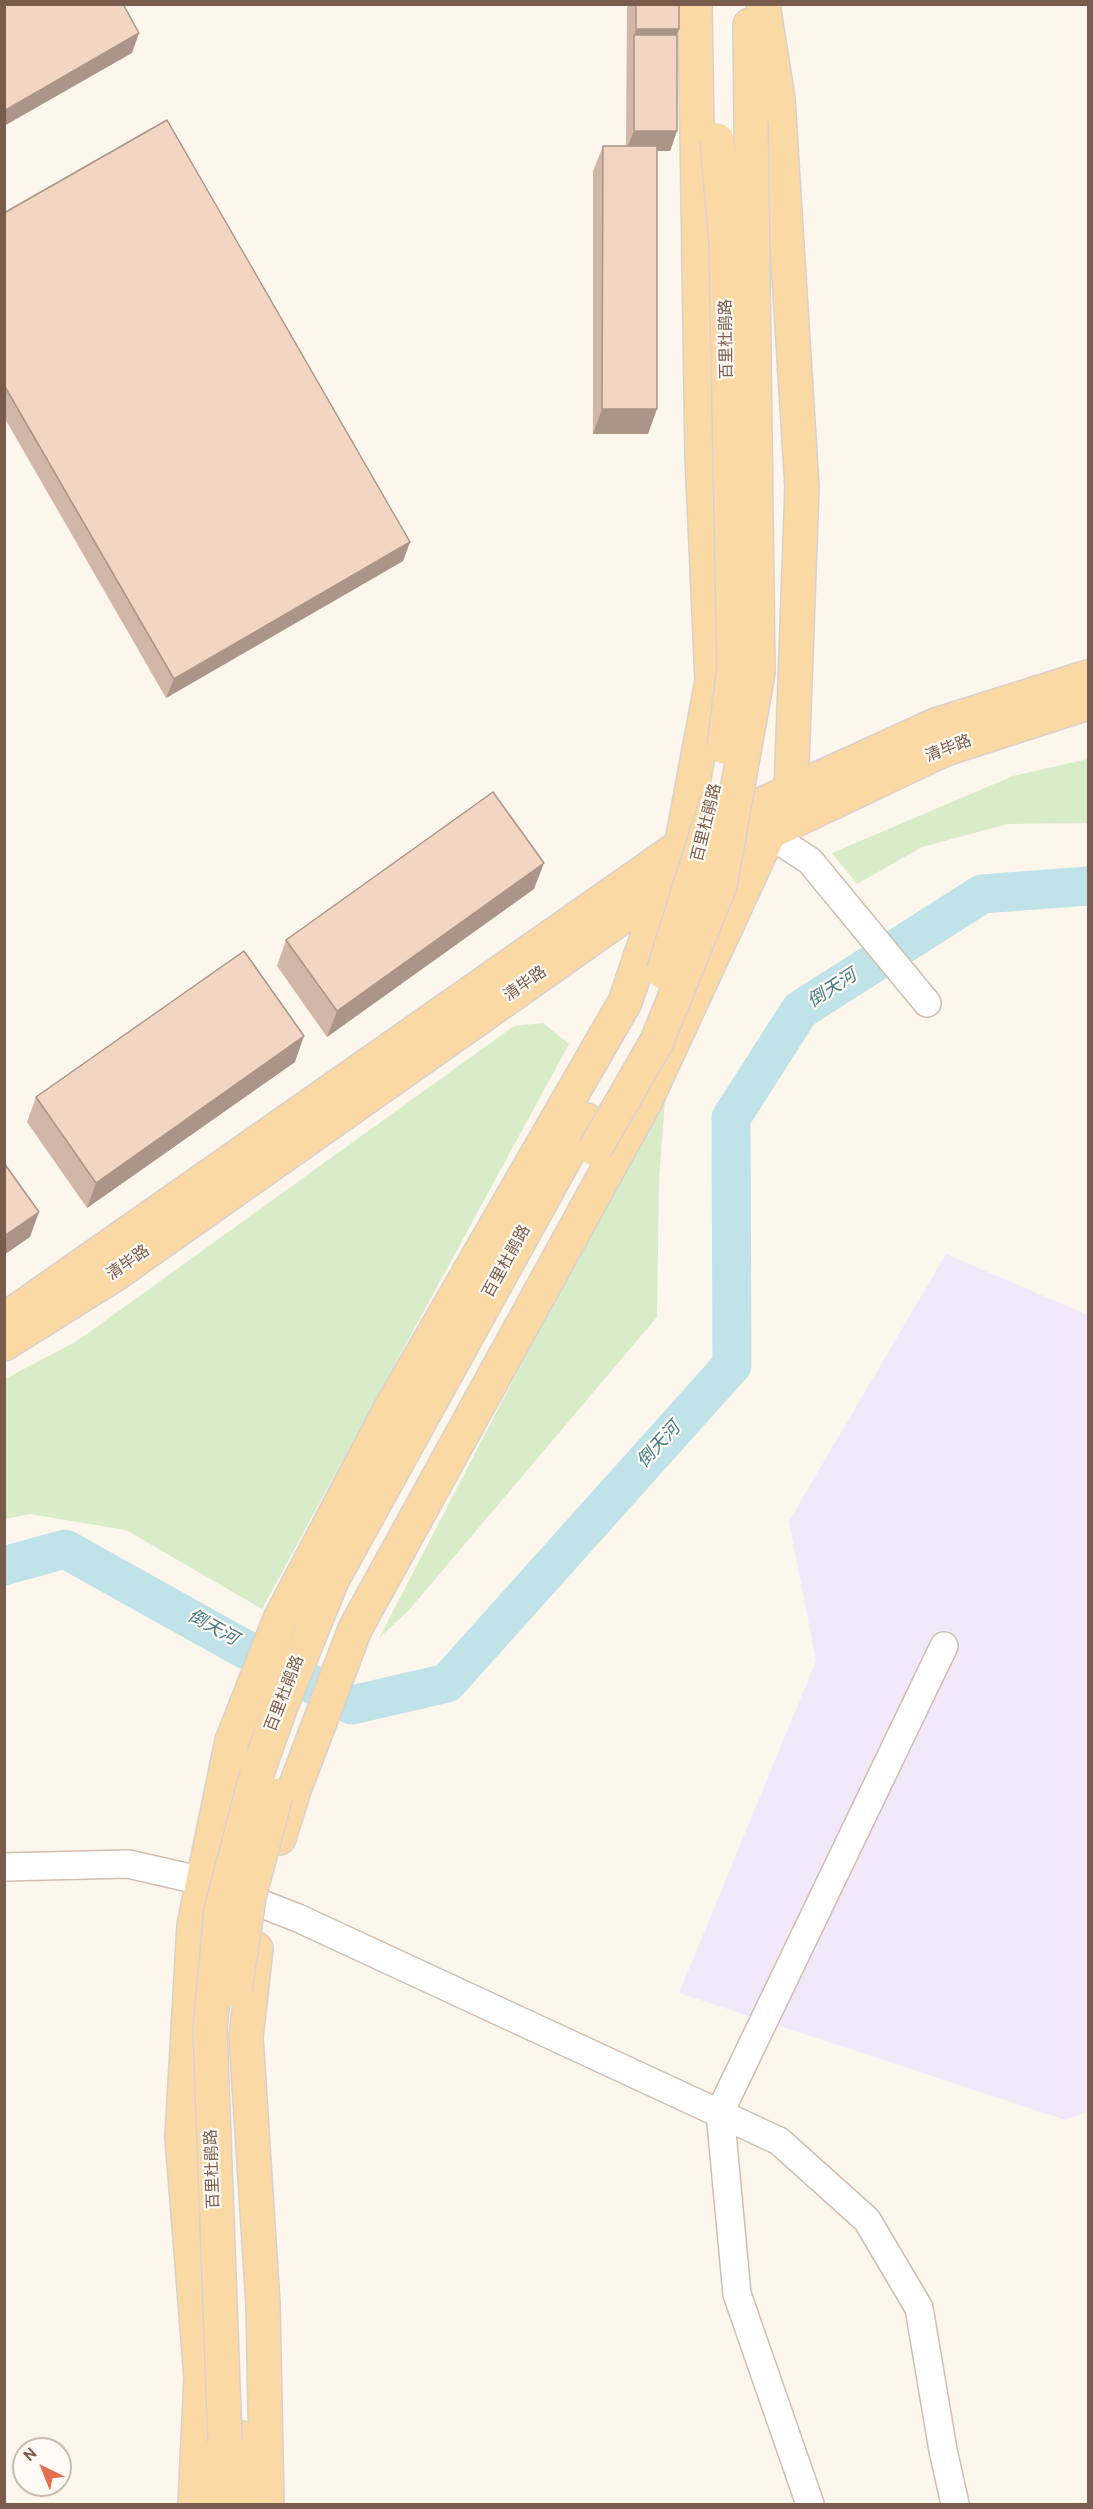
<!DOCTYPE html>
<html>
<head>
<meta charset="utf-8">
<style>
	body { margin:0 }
	#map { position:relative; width:1093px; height:2509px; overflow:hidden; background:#fdf6ec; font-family:Overpass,sans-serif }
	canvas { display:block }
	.frame { position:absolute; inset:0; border:6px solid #7a5c4d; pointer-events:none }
	.north { position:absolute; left:12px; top:2437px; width:60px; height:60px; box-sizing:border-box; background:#fffaf3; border:2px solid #cabbb1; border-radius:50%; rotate:317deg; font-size:16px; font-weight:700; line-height:24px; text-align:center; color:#7a5c4d }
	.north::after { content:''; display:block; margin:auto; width:21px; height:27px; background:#e76f51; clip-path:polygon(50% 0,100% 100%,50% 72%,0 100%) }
</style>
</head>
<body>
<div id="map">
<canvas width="1093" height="2509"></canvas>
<div class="frame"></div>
<div class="north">N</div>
</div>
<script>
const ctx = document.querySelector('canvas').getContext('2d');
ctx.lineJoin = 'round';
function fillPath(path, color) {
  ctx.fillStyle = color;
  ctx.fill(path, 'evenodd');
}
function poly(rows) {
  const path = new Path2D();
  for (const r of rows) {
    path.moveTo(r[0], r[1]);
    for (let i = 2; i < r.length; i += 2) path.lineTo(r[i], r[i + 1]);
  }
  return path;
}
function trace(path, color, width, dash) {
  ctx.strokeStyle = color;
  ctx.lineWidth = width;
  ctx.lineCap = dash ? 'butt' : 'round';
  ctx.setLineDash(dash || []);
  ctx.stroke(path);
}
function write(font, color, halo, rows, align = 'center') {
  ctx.font = font + ' Overpass,"Noto Sans SC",sans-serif';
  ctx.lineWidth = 4.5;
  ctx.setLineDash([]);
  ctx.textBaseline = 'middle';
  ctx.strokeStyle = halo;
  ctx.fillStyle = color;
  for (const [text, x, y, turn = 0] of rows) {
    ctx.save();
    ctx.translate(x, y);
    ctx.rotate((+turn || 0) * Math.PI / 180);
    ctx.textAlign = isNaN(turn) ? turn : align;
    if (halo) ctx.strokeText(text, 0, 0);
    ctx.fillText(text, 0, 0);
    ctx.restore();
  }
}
fillPath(poly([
	[946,1254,1088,1315,1088,2112,1066,2120,679,1993,816,1661,789,1521]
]), '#f3e8fa');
fillPath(poly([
	[1088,759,1088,823,1008,824,922,847,857,884,832,853,1013,776],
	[543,1023,569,1044,262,1609,126,1530,30,1514,5,1519,5,1379,77,1341,514,1026],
	[666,1086,659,1181,657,1317,409,1610,379,1638]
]), '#d8ecc9');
trace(poly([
	[4,1566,65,1549,239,1646,352,1705,447,1683,732,1365,731,1118,800,1010,982,894,1088,886]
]), '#bfe3e8', 39);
const minor = poly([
	[769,834,810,861,927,1003],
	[4,1867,128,1864,203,1881,298,1918,779,2141,867,2220,919,2308,943,2450,955,2504],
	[810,2504,737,2294,720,2112,944,1646]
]);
const major = poly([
	[750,25,751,122],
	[762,836,945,749,1088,703],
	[4,1320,699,833,936,725,1088,677],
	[4,1344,114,1275,669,884],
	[257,1773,281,1706,332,1580,586,1120],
	[279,1838,294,1790,355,1629,645,1102,769,834,791,792,802,487,778,99,763,4],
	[256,1949,246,2037,263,2304,267,2504],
	[242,2438,244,2494],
	[195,2504,201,2377,182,2137,194,1925,232,1741,280,1619,392,1406,625,1002,664,887,681,847,712,681,702,455,695,4],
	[220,2504,224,2448]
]);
trace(minor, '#d1beb0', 30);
trace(major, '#dad1cd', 36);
trace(minor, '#fff', 27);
trace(major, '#fbd9a5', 33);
const majorBridge = poly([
	[717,140,726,242,734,668,724,747],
	[663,972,717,801],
	[595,1149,657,1041,720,885,758,673,751,122],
	[235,1990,249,1897,276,1795],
	[225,2441,210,2029,221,1911,257,1773]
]);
trace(majorBridge, '#dad1cd', 36, []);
trace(majorBridge, '#fbd9a5', 33);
fillPath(poly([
	[627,4,679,4,677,35,677,131,670,151,657,151,648,434,593,434,593,171,603,146,626,146],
	[4,213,410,542,403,561,166,698,4,417],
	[534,889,327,1037,277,966,286,940],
	[295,1062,87,1208,27,1122,36,1097]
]), '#d1b7a8');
fillPath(poly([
	[636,29,679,29,670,54,634,35],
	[139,33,132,53,4,126,4,111],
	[634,131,677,131,670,151,626,151],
	[602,409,657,409,648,434,593,434],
	[410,542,403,561,166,698,174,679],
	[544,863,534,889,327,1037,337,1011],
	[304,1036,295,1062,87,1208,96,1183],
	[39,1212,30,1237,4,1255,4,1236]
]), '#aa9588');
const building = poly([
	[4,4,123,4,139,33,4,111,4,4],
	[636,4,679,4,679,29,636,29,636,4],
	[634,35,677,35,677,131,634,131,634,35],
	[167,120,410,542,174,679,4,385,4,213,167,120],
	[603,146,657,146,657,409,602,409,603,146],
	[493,792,544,863,337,1011,286,940,493,792],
	[244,951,304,1036,96,1183,36,1097,244,951],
	[4,1163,39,1212,4,1236,4,1163]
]);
fillPath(building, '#f3d5c3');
trace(building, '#aa9588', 1.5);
write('16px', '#7a5c4d', '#fffaf3', [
	["百里杜鹃路",728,339,-91],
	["清毕路",949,750,-21],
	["百里杜鹃路",708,823,-76],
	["清毕路",526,985,-35],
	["百里杜鹃路",508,1262,-61],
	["清毕路",129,1264,-35],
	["百里杜鹃路",286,1694,-69],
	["百里杜鹃路",214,2169,-92]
]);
write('italic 18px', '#437c86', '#fffaf3', [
	["倒天河",833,990,-33],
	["倒天河",660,1446,-48],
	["倒天河",212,1629,29]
]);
</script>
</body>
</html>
